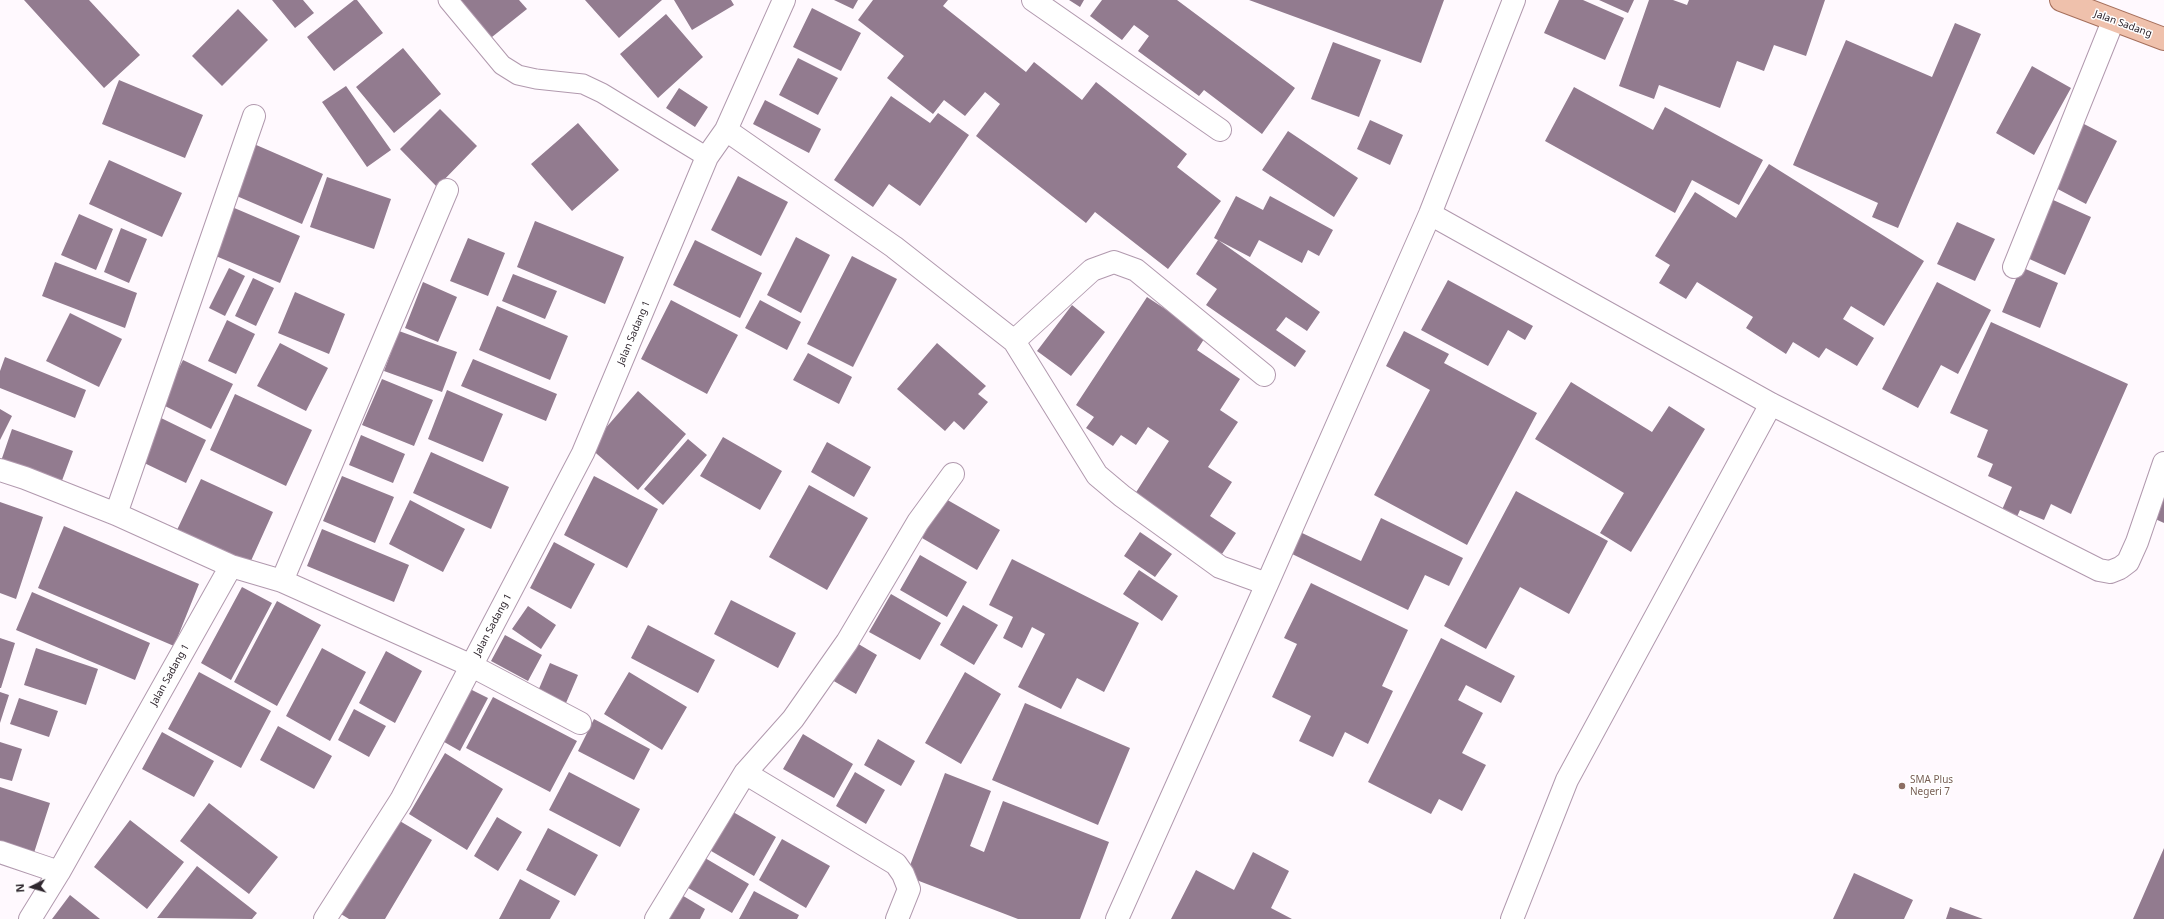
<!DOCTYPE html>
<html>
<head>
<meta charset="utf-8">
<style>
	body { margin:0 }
	#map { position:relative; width:2164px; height:919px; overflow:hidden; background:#fff9fe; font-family:"Noto Sans",sans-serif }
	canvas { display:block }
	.north { position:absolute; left:12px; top:867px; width:40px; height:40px; -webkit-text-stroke:3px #fff; paint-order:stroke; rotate:265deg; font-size:11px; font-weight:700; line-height:16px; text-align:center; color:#2f262e }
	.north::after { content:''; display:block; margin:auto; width:14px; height:18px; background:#2f262e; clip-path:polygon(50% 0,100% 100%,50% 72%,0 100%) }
</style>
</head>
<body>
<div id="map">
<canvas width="2164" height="919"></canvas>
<div class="north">N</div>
</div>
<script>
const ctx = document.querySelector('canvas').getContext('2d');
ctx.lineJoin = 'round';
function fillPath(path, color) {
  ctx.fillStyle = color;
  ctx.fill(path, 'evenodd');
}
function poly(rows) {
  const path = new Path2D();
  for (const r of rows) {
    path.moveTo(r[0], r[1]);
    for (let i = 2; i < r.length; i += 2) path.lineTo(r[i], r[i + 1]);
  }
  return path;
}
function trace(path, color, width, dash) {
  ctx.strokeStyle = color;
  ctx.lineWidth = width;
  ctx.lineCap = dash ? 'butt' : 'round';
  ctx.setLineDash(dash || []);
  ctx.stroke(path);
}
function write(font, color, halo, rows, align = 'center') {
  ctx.font = font + ' "Noto Sans",sans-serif';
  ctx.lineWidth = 3;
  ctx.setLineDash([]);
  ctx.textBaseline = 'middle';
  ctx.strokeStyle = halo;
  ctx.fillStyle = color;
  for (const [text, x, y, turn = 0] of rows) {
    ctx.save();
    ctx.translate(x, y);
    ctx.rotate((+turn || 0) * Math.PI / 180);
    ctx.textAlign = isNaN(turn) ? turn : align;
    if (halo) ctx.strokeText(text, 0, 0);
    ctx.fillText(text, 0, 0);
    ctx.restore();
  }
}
fillPath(poly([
	[24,0,89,0,140,55,104,88],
	[272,0,303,0,314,13,295,28],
	[354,0,357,0,383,33,334,71,307,37],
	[454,0,519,0,527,9,487,41],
	[585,0,662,0,619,38],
	[674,0,731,0,734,5,692,30],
	[834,0,858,0,853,9],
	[873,0,948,0,943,6,1026,72,1034,62,1082,100,1096,82,1187,154,1177,167,1221,201,1168,269,1095,212,1086,223,976,136,1000,104,985,92,965,116,944,100,933,114,887,78,904,56,858,20],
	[1069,0,1084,0,1080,7],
	[1102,0,1177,0,1295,88,1262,134,1204,90,1199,96,1138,51,1149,36,1134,25,1122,40,1090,16],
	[1249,0,1444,0,1421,63],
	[1559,0,1583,0,1624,18,1605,60,1544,33],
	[1599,0,1634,0,1628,13],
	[1649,0,1673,0,1687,5,1689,0,1825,0,1806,56,1774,45,1764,71,1737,61,1720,108,1659,85,1654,99,1619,86],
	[812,8,861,33,841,71,793,47],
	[238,9,268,40,222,86,192,56],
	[666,14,703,57,658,98,620,54],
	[1955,23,1981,34,1898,228,1872,217,1878,203,1793,165,1846,40,1932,77],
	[1333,42,1381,60,1359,117,1311,99],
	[403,48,441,94,394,133,356,87],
	[798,58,838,78,818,115,779,95],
	[2032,66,2071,88,2034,155,1996,133],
	[119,80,203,115,185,158,102,124],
	[346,86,391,150,367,167,322,102],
	[1574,87,1653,130,1665,107,1763,160,1739,205,1692,180,1675,213,1545,141],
	[679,88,708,107,695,127,666,108],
	[891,96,930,123,938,113,969,135,920,206,889,184,873,207,834,180],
	[765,100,821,129,809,153,753,124],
	[440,109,477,146,437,187,400,149],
	[1370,120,1403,135,1390,165,1357,149],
	[578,123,619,170,572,211,531,164],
	[2084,124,2117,141,2086,204,2052,186],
	[1288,131,1358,178,1334,217,1262,170],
	[254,144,323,174,302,224,232,194],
	[109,160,182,193,162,237,89,204],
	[1769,164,1924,261,1884,326,1851,306,1843,319,1874,338,1857,366,1826,348,1819,358,1793,342,1786,354,1746,328,1753,317,1697,282,1686,299,1659,283,1670,265,1655,256,1695,192,1736,218],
	[738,176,788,202,761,256,711,230],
	[327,177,391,199,374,249,310,227],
	[1236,196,1263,210,1270,196,1333,230,1319,256,1308,250,1302,263,1259,240,1250,257,1214,238],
	[2051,199,2091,217,2065,275,2025,257],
	[232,207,300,236,280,283,211,254],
	[79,214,113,229,96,270,61,255],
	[535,221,624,257,605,304,517,267],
	[1957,222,1995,239,1975,281,1937,264],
	[121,228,147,239,129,283,104,272],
	[796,237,830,255,801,313,767,295],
	[468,238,505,253,488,296,450,281],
	[695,240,762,273,740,318,673,285],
	[1218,240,1320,312,1307,331,1286,317,1276,330,1306,351,1295,367,1206,305,1217,289,1196,274],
	[852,256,897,279,853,367,807,344],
	[55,262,137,293,125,328,42,296],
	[2021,267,2058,283,2040,328,2002,312],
	[229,268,245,276,225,316,209,308],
	[513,274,557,291,545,319,502,301],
	[253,278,274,288,256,326,235,316],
	[1448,280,1533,326,1525,340,1508,330,1488,366,1421,330],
	[423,282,457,297,438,342,405,328],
	[1937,282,1991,310,1958,374,1941,365,1918,408,1882,389],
	[295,292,345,314,329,354,278,333],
	[1147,297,1206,336,1197,350,1240,379,1220,410,1238,422,1208,467,1232,482,1210,516,1236,533,1222,554,1133,497,1169,441,1148,427,1136,445,1121,435,1113,446,1086,428,1094,417,1076,405],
	[671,300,738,335,707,394,641,359],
	[760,300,801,322,787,350,745,328],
	[1072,305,1105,332,1071,376,1037,351],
	[497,306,568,336,550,380,479,350],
	[70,313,122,339,99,387,46,361],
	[227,320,255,334,236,374,208,361],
	[1991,322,2128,384,2071,514,2051,504,2044,520,2020,510,2016,519,2001,512,2012,487,1988,476,1993,464,1977,457,1988,430,1950,413],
	[399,331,457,352,442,392,384,371],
	[1404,331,1449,354,1444,363,1537,413,1467,545,1374,495,1430,390,1386,366],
	[280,343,328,368,306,411,257,386],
	[937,343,986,386,978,394,988,402,964,430,954,421,945,431,897,389],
	[808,353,852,377,839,404,793,380],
	[5,357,86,390,75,418,0,388,0,371],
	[473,359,557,394,546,421,461,386],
	[183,360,233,384,211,429,161,404],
	[382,379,433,400,414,446,362,425],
	[1571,382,1652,432,1669,406,1705,429,1631,552,1600,533,1624,493,1535,439],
	[447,390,503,414,483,462,428,439],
	[638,391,686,434,638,490,589,447],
	[235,394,312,430,286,486,210,450],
	[0,409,12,416,0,440],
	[159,417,206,440,186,483,138,460],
	[12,429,73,451,60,486,0,464],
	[361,435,405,454,393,483,349,465],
	[723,437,782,471,760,510,700,476],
	[688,439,707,455,663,505,644,489],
	[827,442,871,467,854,497,811,472],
	[431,452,509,487,491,529,413,493],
	[342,476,394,497,375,543,323,521],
	[594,476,658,509,627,568,564,535],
	[201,479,273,512,250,563,177,530],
	[809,485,868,518,827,590,769,557],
	[1516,491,1608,541,1569,614,1520,587,1486,649,1444,626],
	[2164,493,2164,523,2153,518],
	[944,498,1000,530,977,570,922,538],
	[410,500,465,529,443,572,389,544],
	[0,502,43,517,16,599,0,593],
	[1381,518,1463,558,1449,586,1425,575,1408,610,1290,553,1300,532,1361,561],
	[64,526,199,584,174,646,38,588],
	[322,529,409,565,394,602,307,566],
	[1140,532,1172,554,1155,577,1124,556],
	[554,542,595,564,571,609,530,588],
	[920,555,967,582,947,617,900,590],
	[1012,559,1139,623,1104,692,1077,678,1061,709,1018,687,1045,634,1032,627,1022,648,1003,638,1013,617,989,605],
	[1139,570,1178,596,1162,621,1123,594],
	[1311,583,1408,630,1382,686,1393,691,1368,744,1345,732,1333,757,1299,741,1311,716,1272,697,1297,644,1284,638],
	[242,587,272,603,231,680,201,663],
	[32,592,150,643,135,680,16,630],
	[891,594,941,623,920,660,869,632],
	[731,600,796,633,778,668,714,634],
	[277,601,321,625,277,706,234,682],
	[963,605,998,625,974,665,940,645],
	[528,606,556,625,541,649,512,629],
	[648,625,715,660,698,693,631,658],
	[505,635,542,655,528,681,491,661],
	[0,638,15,643,1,688,0,688],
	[1441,638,1515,676,1501,703,1466,685,1458,700,1483,713,1462,753,1486,765,1462,811,1439,799,1431,814,1368,782],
	[855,642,877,655,856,694,832,680],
	[36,648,98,669,86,705,24,685],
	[322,648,366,672,330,741,286,716],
	[386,651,422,671,395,723,359,703],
	[550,663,578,675,566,703,538,691],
	[199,672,271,711,241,768,168,729],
	[629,672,687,707,662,750,604,714],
	[965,672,1001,694,961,764,925,743],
	[466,687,488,698,460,751,439,739],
	[0,692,9,695,0,723],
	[493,697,577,741,550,792,466,748],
	[19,698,58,711,49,737,10,724],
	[1025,703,1130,748,1098,825,992,780],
	[354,709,386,726,369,757,338,740],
	[594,719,650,749,634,780,578,751],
	[278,726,332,756,314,789,260,760],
	[162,732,214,761,194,797,142,769],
	[803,734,853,764,834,798,783,769],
	[878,739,915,761,901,786,864,765],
	[0,742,22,749,12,781,0,778],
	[445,753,503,789,467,850,409,814],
	[569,772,640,809,620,847,549,810],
	[855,772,885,790,866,824,836,806],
	[945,773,991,791,970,846,984,852,1003,801,1109,842,1080,919,1018,919,906,876],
	[0,787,50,803,33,856,0,845],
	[209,803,278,857,249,894,180,841],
	[728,809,776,837,754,876,706,848],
	[393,817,432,840,385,919,349,919,336,911],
	[497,817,522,832,498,871,474,856],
	[130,820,184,862,147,909,94,867],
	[548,828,598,855,575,896,526,870],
	[782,839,830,866,806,908,759,880],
	[2164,848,2164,919,2133,919],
	[1253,852,1289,871,1271,908,1292,919,1171,919,1196,870,1234,890],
	[700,855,749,884,732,913,683,885],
	[197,866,257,913,252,919,157,918],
	[1854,873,1913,900,1904,919,1833,919],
	[520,879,560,901,550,919,499,919],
	[675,891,705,909,700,919,659,919],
	[754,891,799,915,797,919,739,919],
	[70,895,100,919,52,919],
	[1950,907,1983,919,1946,919]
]), '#927b8f');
const service = poly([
	[448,0,502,65,518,75,536,79,583,84,602,93,707,157]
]);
const minor = poly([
	[1033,0,1220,130],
	[726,130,894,247,1014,341,1097,475,1122,496,1220,567,1267,584],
	[1430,214,1771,404,2099,570,2110,572,2120,568,2128,562,2137,542,2164,463],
	[2014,267,2113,21],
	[1014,341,1092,270,1114,262,1136,270,1264,375],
	[0,470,25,478,116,514,231,566,282,581,472,666,580,723],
	[116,514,254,116],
	[282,581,447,190],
	[745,773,896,864,903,874,909,889,897,919],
	[0,852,59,872],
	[30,919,59,872,231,566],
	[325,919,401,800,583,453,707,157,726,130,784,0],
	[656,919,745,773,793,719,847,642,918,522,953,474],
	[1117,919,1267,584,1430,214,1514,0],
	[1512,919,1567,780,1771,404]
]);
const primary = poly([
	[2061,0,2164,39]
]);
trace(service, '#b199ae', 21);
trace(minor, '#b199ae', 24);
trace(primary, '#a56f5c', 24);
trace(service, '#fff', 19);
trace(minor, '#fff', 22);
trace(primary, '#efc1ac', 22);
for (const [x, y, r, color] of [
	[1902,786,4,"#8d6e63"]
]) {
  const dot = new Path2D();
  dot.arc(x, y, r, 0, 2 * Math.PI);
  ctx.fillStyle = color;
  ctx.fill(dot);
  trace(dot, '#fff', 1.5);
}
write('10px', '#2f262e', '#fff', [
	["Jalan Sadang",2123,24,20],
	["Jalan Sadang 1",634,333,-67],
	["Jalan Sadang 1",493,625,-62],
	["Jalan Sadang 1",170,675,-61]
]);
write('10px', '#785e54', '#fff', [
	["SMA Plus",1910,780],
	["Negeri 7",1910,792]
], 'left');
</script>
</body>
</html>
